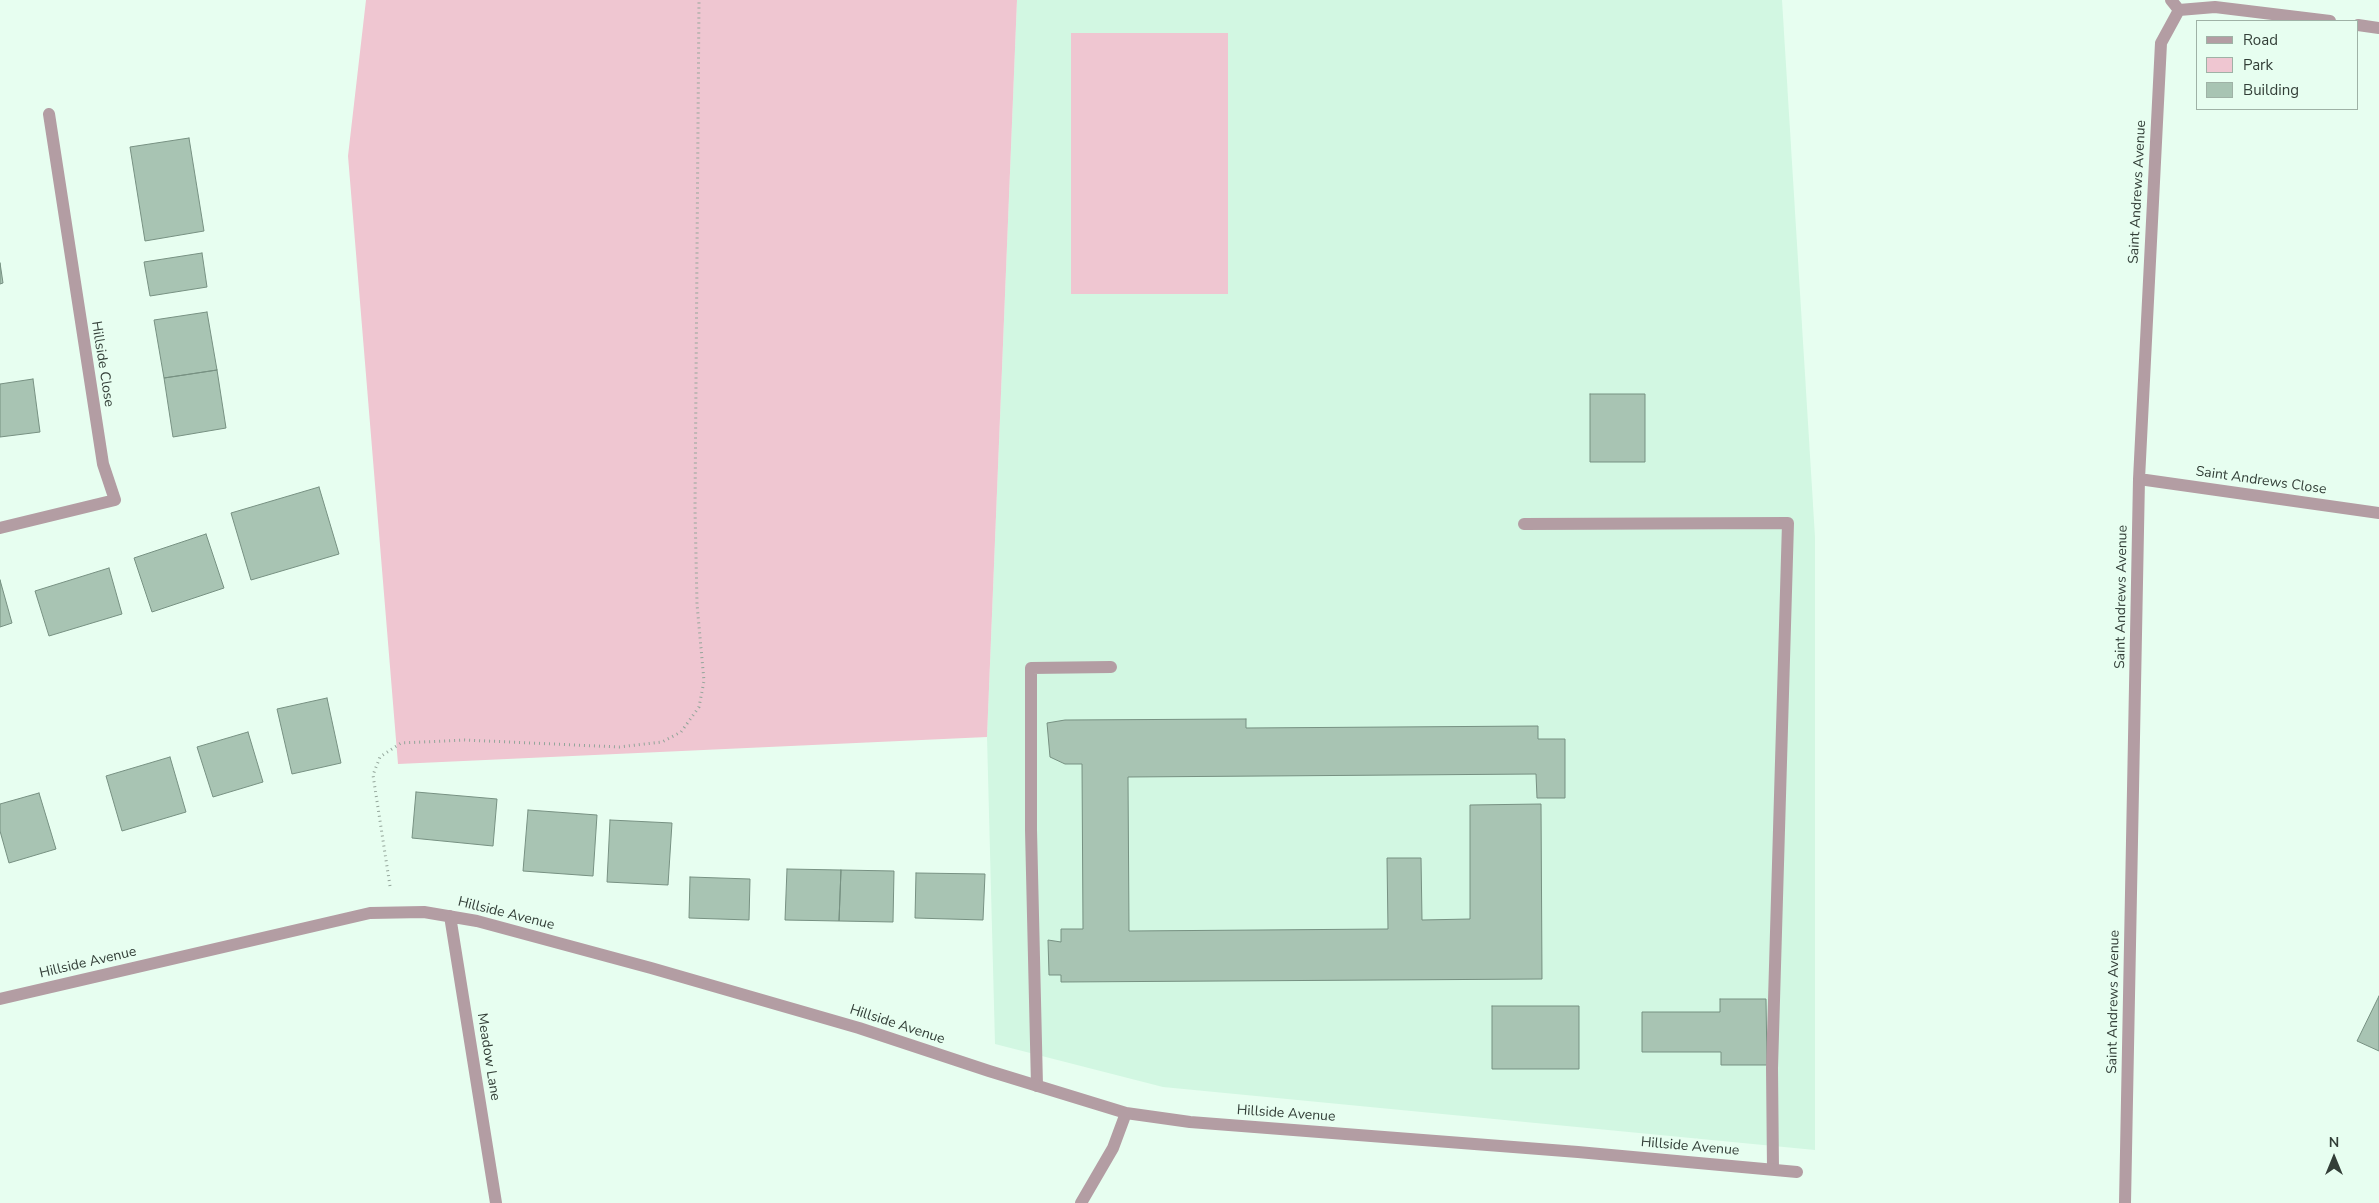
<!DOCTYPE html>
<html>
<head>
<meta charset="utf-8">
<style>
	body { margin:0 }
	#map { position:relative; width:2379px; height:1203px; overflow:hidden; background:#e7fef0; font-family:"Nunito Sans",sans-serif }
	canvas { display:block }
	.legend { position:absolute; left:2196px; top:20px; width:162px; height:90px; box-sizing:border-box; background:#e7fef0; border:1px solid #9fb2a6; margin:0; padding:6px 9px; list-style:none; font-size:15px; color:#333f38 }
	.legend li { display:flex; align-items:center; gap:10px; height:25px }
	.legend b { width:25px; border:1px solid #9fb2a6 }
	.north { position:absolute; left:2309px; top:1133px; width:50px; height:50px; -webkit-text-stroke:4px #e7fef0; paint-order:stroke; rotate:0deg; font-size:14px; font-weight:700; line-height:20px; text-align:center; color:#333f38 }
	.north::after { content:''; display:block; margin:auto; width:18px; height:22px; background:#333f38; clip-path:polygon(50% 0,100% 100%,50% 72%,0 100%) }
</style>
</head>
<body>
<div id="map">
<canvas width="2379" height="1203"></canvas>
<ul class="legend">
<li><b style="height:6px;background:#b39da3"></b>Road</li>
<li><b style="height:14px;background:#efc6d1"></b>Park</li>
<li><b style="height:14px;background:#a8c4b3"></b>Building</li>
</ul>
<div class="north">N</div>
</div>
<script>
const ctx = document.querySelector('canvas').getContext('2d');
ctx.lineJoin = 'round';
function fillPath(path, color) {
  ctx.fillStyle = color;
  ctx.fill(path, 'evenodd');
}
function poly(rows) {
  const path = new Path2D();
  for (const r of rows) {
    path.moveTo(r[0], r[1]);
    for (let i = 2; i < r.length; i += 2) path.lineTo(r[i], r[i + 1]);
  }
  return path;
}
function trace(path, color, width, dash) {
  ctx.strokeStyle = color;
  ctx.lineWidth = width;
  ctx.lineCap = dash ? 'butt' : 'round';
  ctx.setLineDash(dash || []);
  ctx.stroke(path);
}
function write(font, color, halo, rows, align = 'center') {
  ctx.font = font + ' "Nunito Sans",sans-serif';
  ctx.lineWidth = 4.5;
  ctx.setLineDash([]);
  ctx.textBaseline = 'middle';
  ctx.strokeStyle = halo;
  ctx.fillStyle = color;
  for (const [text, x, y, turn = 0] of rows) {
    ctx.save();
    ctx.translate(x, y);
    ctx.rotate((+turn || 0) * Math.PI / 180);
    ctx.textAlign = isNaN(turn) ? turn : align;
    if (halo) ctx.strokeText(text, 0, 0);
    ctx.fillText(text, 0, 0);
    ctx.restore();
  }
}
fillPath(poly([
	[1017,0,1782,0,1815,537,1815,1150,1163,1087,995,1044,987,737]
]), '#d2f7e2');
fillPath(poly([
	[366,0,1017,0,987,737,398,764,348,156],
	[1071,33,1228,33,1228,294,1071,294]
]), '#efc6d1');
const building = poly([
	[189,138,204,231,145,241,130,147,189,138],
	[202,253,207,287,150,296,144,262,202,253],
	[0,263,3,283,0,284,0,263],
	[207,312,217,370,164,378,154,320,207,312],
	[217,370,226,428,173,437,164,378,217,370],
	[33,379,40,432,0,437,0,384,33,379],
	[1590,394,1645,394,1645,462,1590,462,1590,394],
	[319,487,339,554,251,580,231,513,319,487],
	[206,534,224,588,152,612,134,558,206,534],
	[109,568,122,614,49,636,35,591,109,568],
	[0,580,12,623,0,627,0,580],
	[327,698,341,763,292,774,277,709,327,698],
	[1246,719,1246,728,1538,726,1538,739,1565,739,1565,798,1537,798,1536,774,1128,777,1129,931,1388,929,1387,858,1421,858,1422,920,1470,919,1470,805,1541,804,1542,979,1061,982,1061,975,1049,975,1048,940,1061,942,1061,929,1083,929,1082,764,1065,764,1050,757,1047,723,1065,720,1246,719],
	[248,732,263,782,213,797,197,747,248,732],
	[170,757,186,812,122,831,106,776,170,757],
	[416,792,497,799,493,846,412,838,416,792],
	[39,793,56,849,9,863,0,831,0,804,39,793],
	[528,810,597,815,593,876,523,871,528,810],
	[610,820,672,823,668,885,607,882,610,820],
	[787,869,841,870,839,921,785,920,787,869],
	[841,870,894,871,893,922,839,921,841,870],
	[916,873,985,874,983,920,915,918,916,873],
	[690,877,750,879,749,920,689,918,690,877],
	[2379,996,2379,1051,2357,1041,2379,996],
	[1720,999,1766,999,1767,1065,1721,1065,1721,1052,1642,1052,1642,1012,1720,1012,1720,999],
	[1492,1006,1579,1006,1579,1069,1492,1069,1492,1006]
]);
fillPath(building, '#a8c4b3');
trace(building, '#779182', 1);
trace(poly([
	[390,886,373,775,380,757,401,743,465,740,619,747,662,742,681,732,699,707,704,681,697,604,695,509,699,0]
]), '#93a59a', 3, [1, 4]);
trace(poly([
	[1524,524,1788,523,1772,1068,1773,1169],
	[1037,1086,1031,830,1031,668,1111,667]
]), '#b39da3', 12);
trace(poly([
	[2179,10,2215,7,2330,21],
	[2358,25,2379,28],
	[2139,479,2379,513],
	[0,528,115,500,103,464,49,114],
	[450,916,496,1203],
	[0,999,370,913,424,912,477,921,651,968,859,1028,989,1071,1126,1113,1190,1122,1578,1152,1797,1172],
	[1081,1203,1113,1148,1126,1113],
	[2125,1203,2139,479,2161,43,2179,10,2171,0]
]), '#b39da3', 12);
write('14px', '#333f38', '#e7fef0', [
	["Saint Andrews Avenue",2138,192,-87],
	["Hillside Close",102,364,81],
	["Saint Andrews Close",2261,481,8],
	["Saint Andrews Avenue",2122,597,-89],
	["Hillside Avenue",506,914,14],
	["Hillside Avenue",88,963,-13],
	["Saint Andrews Avenue",2114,1002,-89],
	["Hillside Avenue",897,1025,18],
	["Meadow Lane",488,1057,81],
	["Hillside Avenue",1286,1114,4],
	["Hillside Avenue",1690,1147,5]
]);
</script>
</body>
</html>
